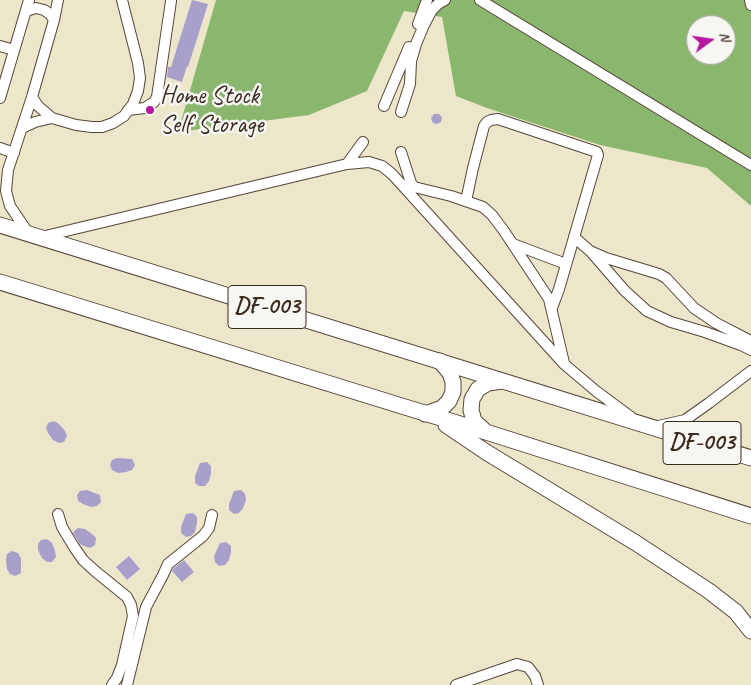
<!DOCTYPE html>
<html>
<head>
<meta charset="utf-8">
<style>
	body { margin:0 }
	#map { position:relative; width:751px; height:685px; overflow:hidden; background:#ece6cb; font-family:Caveat,sans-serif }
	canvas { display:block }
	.north { position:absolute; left:686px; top:15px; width:50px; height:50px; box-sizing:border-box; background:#f6f6f2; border:1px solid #aba49d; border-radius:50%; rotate:76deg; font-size:14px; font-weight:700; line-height:20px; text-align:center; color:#3b2a1e }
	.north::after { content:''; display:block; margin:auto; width:18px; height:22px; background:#b5179e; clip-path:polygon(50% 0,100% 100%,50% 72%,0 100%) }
</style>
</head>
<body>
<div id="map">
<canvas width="751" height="685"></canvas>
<div class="north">N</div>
</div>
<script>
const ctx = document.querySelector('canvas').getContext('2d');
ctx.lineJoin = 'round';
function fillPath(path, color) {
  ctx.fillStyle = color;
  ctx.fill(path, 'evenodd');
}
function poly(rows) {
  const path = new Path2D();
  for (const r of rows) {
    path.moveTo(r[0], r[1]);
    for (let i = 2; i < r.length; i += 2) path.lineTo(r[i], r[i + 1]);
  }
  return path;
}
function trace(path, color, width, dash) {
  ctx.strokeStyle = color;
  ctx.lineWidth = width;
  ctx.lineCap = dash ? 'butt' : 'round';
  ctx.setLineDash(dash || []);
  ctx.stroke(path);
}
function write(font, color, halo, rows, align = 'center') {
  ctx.font = font + ' Caveat,sans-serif';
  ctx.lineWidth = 5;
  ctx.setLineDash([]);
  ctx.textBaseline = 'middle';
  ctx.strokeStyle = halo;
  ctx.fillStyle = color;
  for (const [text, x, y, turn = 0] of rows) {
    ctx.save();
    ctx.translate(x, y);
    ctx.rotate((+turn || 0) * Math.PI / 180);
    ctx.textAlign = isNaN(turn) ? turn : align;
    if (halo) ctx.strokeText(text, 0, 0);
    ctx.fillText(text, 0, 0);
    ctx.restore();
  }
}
fillPath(poly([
	[216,0,751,0,751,206,707,168,600,145,487,108,456,96,442,17,404,11,367,91,309,115,178,132],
	[696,25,726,25,726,55,696,55]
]), '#8ab66e');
fillPath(poly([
	[192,0,208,4,188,67,187,66,182,82,167,77,168,67,171,67],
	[434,114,439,114,442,117,441,122,437,124,433,123,431,118],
	[54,421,59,424,65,431,67,436,64,442,59,443,53,440,48,433,46,428,48,423],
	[117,458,132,459,135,465,132,470,126,472,118,473,112,470,110,465,112,460],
	[207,462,211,466,211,473,209,481,205,486,199,486,195,483,195,476,200,463],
	[87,490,100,495,101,502,97,506,91,507,83,504,78,501,77,495,80,491],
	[241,490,245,494,246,500,243,508,239,513,234,514,229,510,229,504,234,491],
	[193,513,197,517,197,523,195,532,191,536,186,537,181,533,181,527,186,514],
	[78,528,85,529,92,534,96,538,95,545,90,548,84,546,80,544,73,533,74,531],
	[47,539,52,543,55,551,56,557,52,562,47,562,42,558,38,550,38,544,41,540],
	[226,542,231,546,231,552,229,560,225,565,219,566,215,562,214,556,220,543],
	[12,551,18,553,21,558,21,573,15,576,10,574,7,569,6,560,7,554],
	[129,556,140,569,127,580,116,567],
	[184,560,194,572,182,582,172,571,174,568]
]), '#a8a0cb');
const minor = poly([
	[480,0,751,165],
	[750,0,751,5],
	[26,11,36,8,44,10,50,14,54,20],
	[418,24,427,0],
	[0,46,14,50],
	[32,97,38,106,52,118,76,125,92,127,102,127,113,123,124,116,133,104,138,91,140,78,138,63,122,0],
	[0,98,29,0],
	[384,106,409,47],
	[128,110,145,108,154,102,157,97,171,1],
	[401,112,410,84,411,61,416,44,424,25,432,10,438,4,445,0],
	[22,128,35,122,52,118],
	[0,148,14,153],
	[401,152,411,183,414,187,451,196,483,207,492,215,504,231,549,299,564,363],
	[347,164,369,162,382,166,392,174,564,364,596,391,631,417],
	[466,201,473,168,484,126,487,122,491,120,498,119,597,152,598,155,559,289,552,308],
	[29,234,10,206,6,191,8,170,32,97,54,20,58,0],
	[41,237,347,164,363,142],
	[574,237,590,251,606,258,659,274,666,278,694,308,716,323,751,341],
	[513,244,566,264],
	[592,253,625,291,647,311,671,322,705,332,741,345,751,350],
	[654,427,685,420,709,403,751,371],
	[58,514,62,527,74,547,83,560,95,571,127,597,131,605,133,616,122,665,117,678,112,685],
	[127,685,146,607,163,575,168,564,203,536,209,528,212,515],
	[456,685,517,664,528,667,535,676,538,685]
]);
const highway = poly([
	[0,225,751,458],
	[0,282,486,432,751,516],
	[425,414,442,408,449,401,453,392,453,382,450,373,440,361],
	[446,425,486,452,636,543,709,591,736,612,751,631],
	[486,432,474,421,471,410,472,399,478,389,488,383,502,381]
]);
trace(minor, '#564638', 12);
trace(highway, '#564638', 17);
trace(minor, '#fff', 10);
trace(highway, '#fff', 15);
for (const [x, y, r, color] of [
	[150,110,5,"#b5179e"]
]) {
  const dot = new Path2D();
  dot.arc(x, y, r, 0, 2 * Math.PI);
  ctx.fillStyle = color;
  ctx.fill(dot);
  trace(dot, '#f6f6f2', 2);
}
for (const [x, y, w] of [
	[267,307,78],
	[702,443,78]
]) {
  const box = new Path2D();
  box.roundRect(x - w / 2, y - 21.5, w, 43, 4);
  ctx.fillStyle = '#f6f6f2';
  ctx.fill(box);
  trace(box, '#3b2a1e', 1);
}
write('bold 24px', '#3b2a1e', null, [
	["DF-003",267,307],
	["DF-003",702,443]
]);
write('25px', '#3b2a1e', '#f6f6f2', [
	["Home Stock",160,96],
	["Self Storage",160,125]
], 'left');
</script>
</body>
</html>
